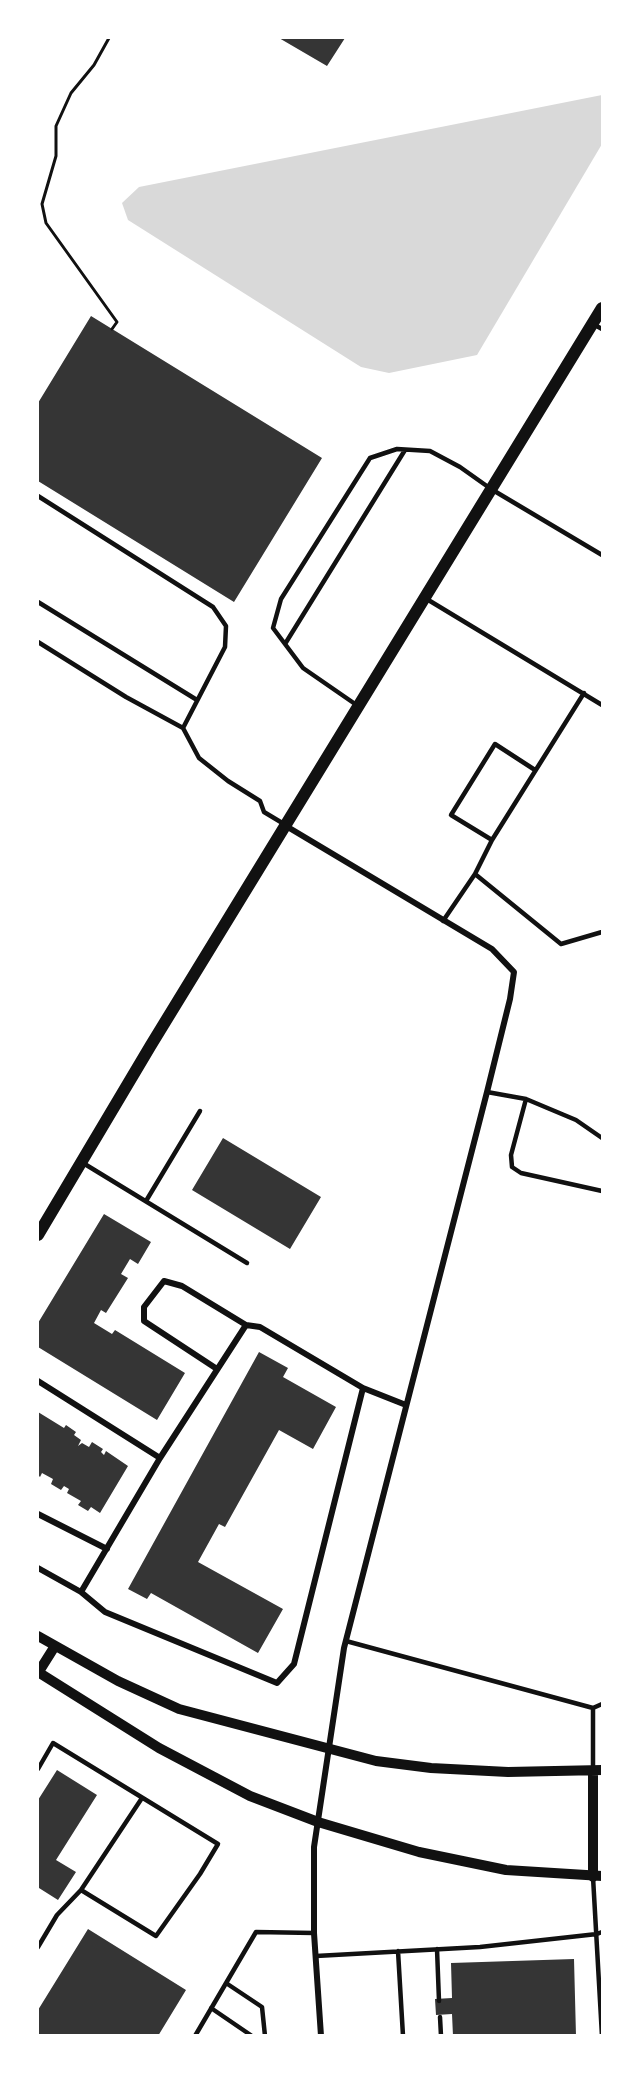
<!DOCTYPE html>
<html>
<head>
<meta charset="utf-8">
<style>
	body { margin:0 }
	#map { position:relative; width:640px; height:2073px; overflow:hidden; background:#fff; font-family:Mulish,sans-serif }
	canvas { display:block }
	.frame { position:absolute; inset:0; border:39px solid #fff; pointer-events:none }
</style>
</head>
<body>
<div id="map">
<canvas width="640" height="2073"></canvas>
<div class="frame"></div>
</div>
<script>
const ctx = document.querySelector('canvas').getContext('2d');
ctx.lineJoin = 'round';
function fillPath(path, color) {
  ctx.fillStyle = color;
  ctx.fill(path, 'evenodd');
}
function poly(rows) {
  const path = new Path2D();
  for (const r of rows) {
    path.moveTo(r[0], r[1]);
    for (let i = 2; i < r.length; i += 2) path.lineTo(r[i], r[i + 1]);
  }
  return path;
}
function trace(path, color, width, dash) {
  ctx.strokeStyle = color;
  ctx.lineWidth = width;
  ctx.lineCap = dash ? 'butt' : 'round';
  ctx.setLineDash(dash || []);
  ctx.stroke(path);
}
fillPath(poly([
	[602,95,602,144,477,355,389,373,361,367,128,220,122,203,139,187]
]), '#d9d9d9');
fillPath(poly([
	[279,38,345,38,327,66],
	[91,316,322,458,234,602,38,481,38,403],
	[223,1138,321,1197,290,1249,192,1190],
	[104,1214,151,1242,138,1264,130,1259,121,1274,128,1278,106,1313,101,1310,94,1323,112,1334,115,1330,185,1373,157,1420,38,1347,38,1323],
	[259,1352,288,1368,283,1377,336,1407,313,1449,279,1430,225,1527,219,1524,198,1562,283,1609,258,1653,151,1593,147,1599,128,1589],
	[38,1412,64,1428,66,1425,76,1432,74,1435,81,1440,78,1446,82,1443,89,1447,92,1442,103,1449,101,1452,104,1455,106,1451,128,1466,100,1513,91,1507,88,1511,78,1505,81,1501,67,1493,69,1489,64,1486,61,1490,51,1484,53,1479,42,1473,40,1477,38,1475],
	[57,1770,97,1795,56,1860,76,1872,58,1900,39,1888,38,1891,38,1800],
	[88,1929,186,1990,158,2036,38,2036,38,2010],
	[574,1959,576,2036,453,2036,452,2014,436,2015,435,1999,452,1998,451,1963]
]), '#353535');
trace(poly([
	[109,38,94,65,71,93,56,126,56,156,42,204,46,223,117,322,112,329]
]), '#111', 3);
trace(poly([
	[593,324,602,329],
	[38,496,213,607,226,626,225,647,183,728],
	[425,598,602,705],
	[38,602,197,700],
	[38,642,126,697,183,728,199,758,228,781,260,801,264,812,284,824],
	[285,644,405,450],
	[358,706,303,668,273,628,281,599,370,458,397,449,430,451,460,467,491,489,602,555],
	[492,840,451,815,495,744,535,770],
	[475,874,561,944,602,932],
	[443,921,475,874,492,840,584,693],
	[487,1092,526,1099,576,1120,602,1138],
	[526,1099,511,1155,512,1167,521,1173,602,1191],
	[83,1163,247,1263],
	[146,1201,200,1111],
	[346,1641,593,1708],
	[38,1769,53,1743,218,1844,200,1874,156,1936,81,1890,57,1915,38,1947],
	[593,1770,593,1708,602,1704],
	[593,1877,602,2036],
	[81,1890,142,1798],
	[437,1949,439,2001],
	[398,1951,403,2036],
	[316,1956,480,1947,597,1934,602,1932],
	[226,1983,262,2007,265,2036],
	[211,2008,252,2036],
	[440,2017,441,2036],
	[195,2036,256,1932,314,1933]
]), '#111', 4.5);
trace(poly([
	[286,826,492,949,514,972,510,999,487,1092,344,1648,314,1847,314,1933,321,2036],
	[217,1369,144,1321,144,1307,164,1281,182,1286,246,1325],
	[38,1381,160,1458,81,1592,105,1612,277,1683,294,1664,363,1388,406,1405],
	[160,1458,246,1325,260,1327,363,1388],
	[38,1514,107,1549],
	[38,1568,81,1592]
]), '#111', 6);
trace(poly([
	[38,1636,118,1681,179,1709,376,1761,431,1768,508,1772,602,1770],
	[38,1672,159,1748,250,1796,318,1822,419,1852,506,1870,602,1876],
	[38,1673,55,1646],
	[593,1771,593,1877]
]), '#111', 10);
trace(poly([
	[38,1235,151,1045,602,308]
]), '#111', 12);
</script>
</body>
</html>
